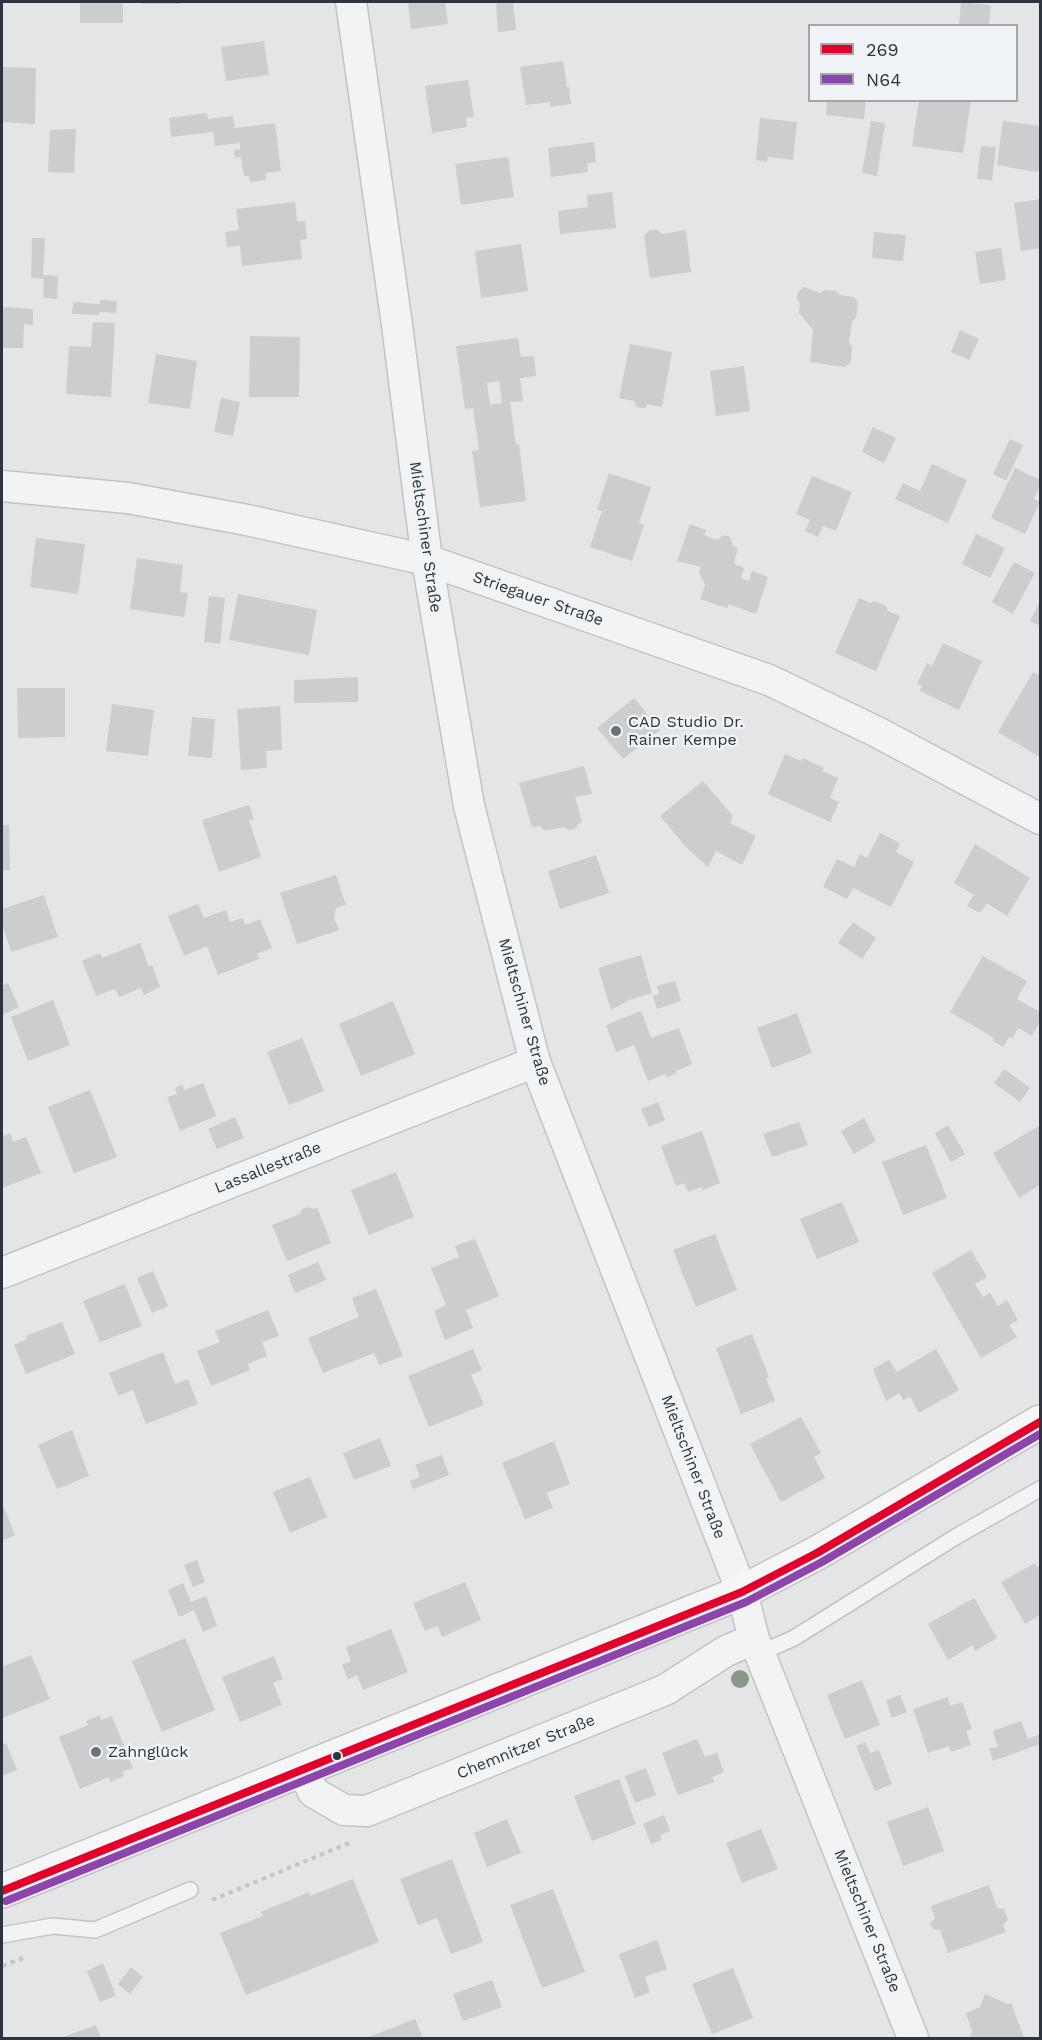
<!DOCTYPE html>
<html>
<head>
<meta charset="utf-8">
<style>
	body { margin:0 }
	#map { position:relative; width:1042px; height:2040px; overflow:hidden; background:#e3e5e7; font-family:"Work Sans",sans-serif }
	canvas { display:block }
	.frame { position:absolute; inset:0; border:3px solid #2b343f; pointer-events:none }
	.legend { position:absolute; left:808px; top:24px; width:210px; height:78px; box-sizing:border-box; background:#f1f4f6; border:2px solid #a2a7ad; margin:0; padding:8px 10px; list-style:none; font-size:18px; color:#2b343f }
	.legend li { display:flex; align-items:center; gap:12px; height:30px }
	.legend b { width:30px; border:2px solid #a2a7ad }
</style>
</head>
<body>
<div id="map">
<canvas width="1042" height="2040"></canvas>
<div class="frame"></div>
<ul class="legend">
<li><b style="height:8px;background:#e4002b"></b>269</li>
<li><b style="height:8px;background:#8e44ad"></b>N64</li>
</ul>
</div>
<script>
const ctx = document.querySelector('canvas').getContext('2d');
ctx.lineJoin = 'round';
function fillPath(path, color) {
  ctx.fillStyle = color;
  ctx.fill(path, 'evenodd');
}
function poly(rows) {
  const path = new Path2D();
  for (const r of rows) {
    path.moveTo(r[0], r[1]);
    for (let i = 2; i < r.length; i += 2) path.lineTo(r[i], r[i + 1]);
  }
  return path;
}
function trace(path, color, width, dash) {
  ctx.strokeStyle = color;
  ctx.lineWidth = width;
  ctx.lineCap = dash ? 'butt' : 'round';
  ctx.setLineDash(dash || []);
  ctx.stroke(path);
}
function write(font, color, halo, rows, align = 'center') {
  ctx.font = font + ' "Work Sans",sans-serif';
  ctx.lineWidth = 5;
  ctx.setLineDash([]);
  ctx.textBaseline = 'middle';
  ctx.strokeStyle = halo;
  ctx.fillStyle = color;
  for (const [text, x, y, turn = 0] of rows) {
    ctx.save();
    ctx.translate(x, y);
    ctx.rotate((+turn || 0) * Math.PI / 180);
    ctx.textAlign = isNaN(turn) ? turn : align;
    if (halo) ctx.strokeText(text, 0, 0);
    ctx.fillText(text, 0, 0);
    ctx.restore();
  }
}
fillPath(poly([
	[80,2,123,2,123,23,80,23],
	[142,2,181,2,181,4,142,4],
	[408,2,445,2,448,24,411,29],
	[496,2,513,2,516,30,498,32],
	[961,2,991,5,989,26,959,26],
	[264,41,269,75,226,81,221,47],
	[563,61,567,87,569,87,571,104,550,107,550,102,526,105,520,67],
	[2,67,36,68,35,124,2,122],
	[468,80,474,117,466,118,467,127,432,133,425,86],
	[827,100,866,100,864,119,826,115],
	[919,100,971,100,963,153,912,146],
	[207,113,208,119,233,116,235,128,275,123,281,171,265,173,266,180,250,182,249,176,244,176,241,157,235,158,234,150,240,149,240,143,215,146,213,132,171,137,169,118],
	[760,118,797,122,793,160,768,157,767,162,756,160],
	[871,121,885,123,877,176,862,173],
	[1003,121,1040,126,1040,170,1035,172,997,165],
	[76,129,74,173,48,172,50,130],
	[594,142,596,162,587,163,588,172,551,177,548,148],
	[981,146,996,147,992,180,977,179],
	[508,157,514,197,461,205,455,164],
	[612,192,616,228,560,234,558,211,588,207,587,195],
	[1040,199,1040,248,1021,251,1014,203],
	[295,202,297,221,305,221,307,239,300,240,302,259,242,266,240,246,227,247,225,232,239,230,236,209],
	[650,230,657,230,662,234,686,230,691,272,650,278,644,236],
	[874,232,906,235,903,261,872,258],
	[32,238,45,238,43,275,58,276,57,299,43,298,44,279,31,278],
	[521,244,528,291,481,298,475,251],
	[1001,248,1006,280,980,284,975,252],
	[804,287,820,293,825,290,836,291,840,295,854,297,858,302,856,318,852,321,849,342,852,347,851,362,845,367,810,362,813,330,799,313,800,303,797,299,798,292],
	[100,300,117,301,116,313,99,312,99,315,72,314,73,302,100,304],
	[2,307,33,309,33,325,24,324,23,348,2,348],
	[93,322,115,323,111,397,66,394,69,346,91,347],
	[960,330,979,339,969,360,951,352],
	[250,336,300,337,299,397,249,397],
	[518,338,521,357,534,356,536,376,520,378,523,401,510,402,516,445,519,444,526,501,480,507,472,451,479,450,473,408,465,409,456,346],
	[499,381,502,403,490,405,487,383],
	[630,344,672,352,662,407,647,404,647,407,643,408,637,407,634,401,619,398],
	[156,354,197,361,190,409,148,403],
	[744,366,750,411,716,416,710,371],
	[221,398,240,402,233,436,214,432],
	[873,427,896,438,884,463,862,452],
	[1010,439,1023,445,1006,481,993,474],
	[932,464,967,480,948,523,895,499,903,483,920,491],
	[1015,468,1040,480,1040,486,1034,499,1040,502,1025,534,991,518],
	[609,473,651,487,639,523,644,525,632,561,590,547,602,511,597,510],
	[812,476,852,492,836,531,823,526,818,537,805,531,810,520,796,514],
	[690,524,706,530,704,535,717,540,723,535,730,537,733,546,738,548,734,562,735,564,744,568,741,578,749,581,752,571,768,577,756,614,729,604,727,608,700,599,705,585,699,572,701,567,677,561],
	[976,534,1005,548,990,578,962,564],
	[36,538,85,544,78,594,30,587],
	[137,558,183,565,180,592,188,593,184,617,130,609],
	[1014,562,1035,573,1013,614,992,602],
	[238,594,317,610,309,655,229,640],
	[209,596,225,598,220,644,204,642],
	[859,598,870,603,875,601,886,606,888,611,900,616,876,671,835,653],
	[1040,602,1040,626,1030,621],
	[943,643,982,661,959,710,920,691,922,686,917,684,927,663,932,666],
	[1033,672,1040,676,1040,757,998,732],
	[358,677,358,702,294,703,294,680],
	[17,688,65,688,65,737,18,738],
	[634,698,660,730,623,759,597,728],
	[112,704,154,710,148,756,106,751],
	[280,706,282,750,266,751,267,768,241,770,237,709],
	[192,717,215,719,212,758,188,756],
	[785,754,801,761,803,758,824,768,822,771,838,778,830,798,839,802,830,822,768,794],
	[584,766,592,794,575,797,582,822,579,823,576,828,570,830,564,827,546,831,540,826,532,827,519,783],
	[703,781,733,816,730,823,756,836,742,865,716,851,708,867,686,847,660,816],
	[249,805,254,819,249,820,261,857,219,872,202,820],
	[2,825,9,825,10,870,2,870],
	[880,833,900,843,896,852,914,862,891,907,853,888,847,899,823,887,837,859,854,867,860,854,867,858],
	[975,844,1030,878,1007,916,987,903,980,913,967,906,974,895,954,883],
	[596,855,609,893,560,909,548,871],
	[336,875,346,905,336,908,334,918,339,930,297,944,280,893],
	[44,895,58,937,11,952,2,924,2,909],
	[198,904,204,918,226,910,230,922,243,918,245,925,260,919,272,948,257,954,259,959,218,975,207,946,184,956,168,916],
	[853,922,876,938,862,959,838,943],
	[140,943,149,967,152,965,160,987,144,995,141,988,119,997,115,989,96,996,82,961,100,953,102,958],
	[641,955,652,993,629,1000,611,1010,598,968],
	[983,956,1027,981,1017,999,1040,1012,1040,1021,1032,1036,1018,1028,1013,1038,1009,1037,1003,1047,993,1041,994,1038,950,1012],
	[675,981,681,1001,657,1009,653,996,659,994,657,986],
	[8,983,19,1007,2,1015,2,986],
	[53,1000,70,1045,28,1061,11,1017],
	[393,1001,415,1054,361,1076,339,1024],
	[641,1011,651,1038,679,1028,692,1064,676,1071,677,1073,667,1077,665,1074,648,1081,634,1045,616,1052,606,1025],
	[797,1013,812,1053,772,1068,757,1028],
	[302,1038,324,1091,289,1105,267,1052],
	[1004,1069,1030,1088,1020,1102,994,1083],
	[203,1083,216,1116,180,1131,167,1097,177,1094,175,1088,182,1085,184,1090],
	[90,1090,117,1157,74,1173,48,1107],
	[658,1102,665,1120,649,1127,641,1109],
	[235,1117,244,1138,217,1149,208,1129],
	[864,1118,876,1141,854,1154,841,1131],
	[799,1122,808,1145,772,1157,763,1134],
	[948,1125,965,1154,951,1162,935,1133],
	[1039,1126,1040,1185,1019,1198,993,1153],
	[702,1131,720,1183,703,1190,702,1187,688,1192,684,1183,676,1186,661,1146],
	[10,1133,13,1142,26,1137,41,1173,2,1188,2,1137],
	[926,1145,947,1198,903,1215,882,1162],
	[396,1172,414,1217,369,1235,351,1190],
	[842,1202,859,1242,817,1259,800,1219],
	[308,1207,313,1209,317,1207,331,1243,287,1261,272,1225,300,1214,302,1209],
	[715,1234,737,1290,696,1307,673,1250],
	[475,1239,499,1296,466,1310,473,1328,445,1340,434,1311,446,1305,431,1268,459,1257,455,1246],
	[971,1250,987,1277,975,1284,983,1297,990,1293,998,1306,1007,1300,1018,1320,1009,1325,1017,1337,981,1358,932,1273],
	[318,1262,326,1280,295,1293,288,1275],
	[153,1271,168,1306,152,1313,137,1278],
	[125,1284,142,1326,100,1342,83,1301],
	[376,1289,403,1356,379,1365,374,1353,323,1373,308,1338,359,1317,352,1298],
	[268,1310,279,1336,262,1342,267,1356,248,1364,250,1370,211,1386,197,1351,220,1342,215,1331],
	[62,1322,75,1354,26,1374,14,1345,27,1339,26,1336],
	[752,1334,769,1377,766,1378,775,1401,741,1414,716,1348],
	[473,1349,482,1370,471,1375,484,1405,429,1427,408,1376],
	[936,1349,959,1390,919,1413,910,1397,903,1400,899,1393,886,1401,873,1369,889,1360,897,1372],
	[163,1352,175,1384,188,1379,198,1404,146,1424,133,1390,118,1396,109,1373],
	[801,1417,821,1453,814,1457,825,1478,781,1502,750,1444],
	[72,1430,89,1476,57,1489,38,1445],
	[380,1438,391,1466,354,1480,343,1453],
	[554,1441,570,1484,547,1493,553,1508,525,1519,502,1463],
	[442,1455,449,1475,413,1489,410,1481,420,1477,415,1465],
	[310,1477,327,1517,290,1533,273,1492],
	[2,1503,15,1535,2,1541],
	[197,1560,205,1582,193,1587,184,1565],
	[1035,1563,1037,1567,1040,1565,1040,1615,1025,1624,1001,1582],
	[465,1582,481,1620,442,1637,438,1626,425,1631,413,1603],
	[183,1583,191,1602,206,1596,217,1626,203,1632,194,1610,179,1617,168,1590],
	[974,1598,997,1638,975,1651,973,1645,948,1660,928,1624],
	[391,1629,408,1672,363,1690,357,1675,348,1679,342,1665,351,1661,346,1647],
	[185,1638,215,1710,162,1732,132,1661],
	[31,1655,50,1699,2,1718,2,1667],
	[274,1656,283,1679,273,1683,282,1705,240,1722,222,1677],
	[862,1680,880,1725,845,1739,827,1695],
	[900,1695,907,1712,892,1718,886,1700],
	[948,1697,950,1706,962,1702,972,1729,966,1731,971,1745,951,1752,949,1746,928,1753,913,1709],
	[100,1715,101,1720,112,1716,133,1768,122,1772,124,1776,110,1782,109,1777,80,1789,59,1737,88,1725,86,1721],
	[1021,1721,1028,1739,1040,1734,1040,1744,993,1761,989,1748,998,1747,993,1731],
	[697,1739,705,1757,717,1753,724,1772,712,1777,714,1782,678,1795,662,1753],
	[865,1742,870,1753,879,1750,892,1784,875,1791,856,1746],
	[6,1743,17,1770,2,1776,2,1744],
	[646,1768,656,1795,635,1803,625,1776],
	[619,1779,636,1824,592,1841,574,1796],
	[928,1807,944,1851,903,1866,887,1822],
	[664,1815,670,1831,660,1835,662,1840,651,1844,643,1824],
	[507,1819,521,1853,487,1867,474,1833],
	[761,1829,778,1869,742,1883,726,1843],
	[452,1859,483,1942,451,1954,437,1918,418,1925,400,1879],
	[353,1879,379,1942,246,1995,220,1933,263,1916,261,1912,309,1892,310,1896],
	[989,1885,997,1908,1004,1909,1008,1920,1003,1925,1006,1932,948,1953,940,1930,933,1929,930,1924,935,1918,931,1906],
	[553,1889,585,1972,542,1988,510,1905],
	[657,1940,667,1969,645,1977,650,1992,635,1998,619,1954],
	[103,1963,116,1996,100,2002,87,1971],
	[131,1967,143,1977,130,1994,118,1984],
	[733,1968,753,2018,712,2034,692,1984],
	[492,1980,502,2007,463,2021,453,1994],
	[985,1994,1008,2004,1011,2003,1024,2038,970,2038,972,2031,966,2013,980,2007],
	[415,2019,423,2038,366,2038],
	[96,2025,101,2038,60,2038]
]), '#cbcdcf');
const service = poly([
	[760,1653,794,1638,957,1536,1040,1489],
	[2,1935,53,1926,95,1930,190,1890]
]);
const minor = poly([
	[351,2,397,325,427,560,469,806,535,1062,742,1592,754,1639,913,2038],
	[2,486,128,498,247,520,427,560,769,680,877,732,1040,819],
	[2,1273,535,1062],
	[303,1771,313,1792,344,1810,367,1811,665,1690,726,1651,754,1639]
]);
const secondary = poly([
	[2,1891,742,1592,817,1553,1040,1422]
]);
trace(service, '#c1c3c5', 18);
trace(minor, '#c1c3c5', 33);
trace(secondary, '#c1c3c5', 36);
trace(poly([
	[212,1900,349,1843],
	[2,1966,23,1958]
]), '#c3c5c7', 4, [4.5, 4.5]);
trace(service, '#f2f3f4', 15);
trace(minor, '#f2f3f4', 30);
trace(secondary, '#f6f6f6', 33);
trace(poly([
	[2,1891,742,1592,817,1553,1040,1422]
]), '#e4002b', 8);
trace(poly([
	[6,1901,746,1602,822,1562,1040,1434]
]), '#8e44ad', 8);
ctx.fillStyle = '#8a9987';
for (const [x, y] of [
	[740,1679]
]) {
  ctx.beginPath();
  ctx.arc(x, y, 9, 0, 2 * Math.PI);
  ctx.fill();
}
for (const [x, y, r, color] of [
	[616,731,6,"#6b727a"],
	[96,1752,6,"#6b727a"],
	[337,1756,5,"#2b343f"]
]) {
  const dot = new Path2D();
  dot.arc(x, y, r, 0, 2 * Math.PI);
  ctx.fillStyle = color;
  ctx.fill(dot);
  trace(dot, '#f1f4f6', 2);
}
write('16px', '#2b343f', '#f1f4f6', [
	["Mieltschiner Straße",425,537,82],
	["Striegauer Straße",538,599,19],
	["Mieltschiner Straße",524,1012,74],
	["Lassallestraße",268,1168,-22],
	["Mieltschiner Straße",693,1467,69],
	["Chemnitzer Straße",526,1747,-22],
	["Mieltschiner Straße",867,1921,68]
]);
write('16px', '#2b343f', '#f1f4f6', [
	["CAD Studio Dr.",628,722],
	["Rainer Kempe",628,740],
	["Zahnglück",108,1752]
], 'left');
</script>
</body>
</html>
